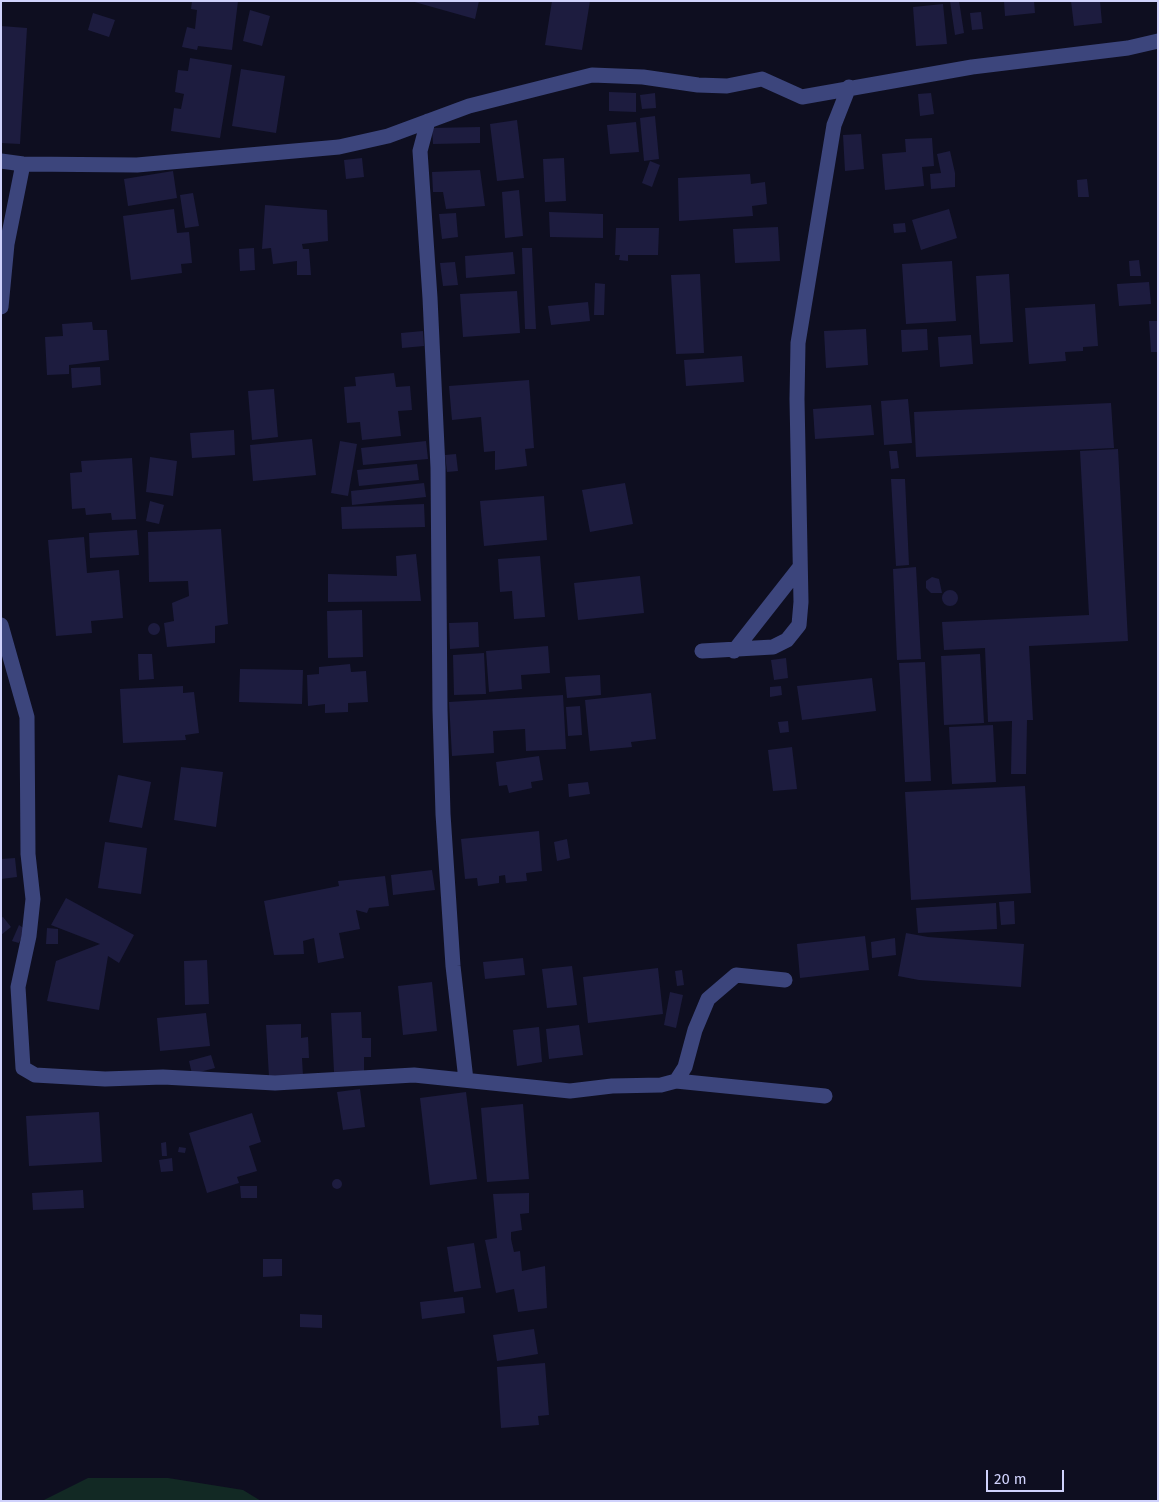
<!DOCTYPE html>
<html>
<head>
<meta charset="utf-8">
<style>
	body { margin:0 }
	#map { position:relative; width:1159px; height:1502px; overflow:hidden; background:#0e0e20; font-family:"Fira Sans",sans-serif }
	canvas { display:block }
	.frame { position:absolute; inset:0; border:2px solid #d0d2fc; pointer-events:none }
	.scale { position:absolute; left:986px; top:1470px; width:78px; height:22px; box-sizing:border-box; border:2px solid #d0d2fc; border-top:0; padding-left:6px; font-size:15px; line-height:18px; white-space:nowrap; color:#d0d2fc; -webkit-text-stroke:4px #0e0e20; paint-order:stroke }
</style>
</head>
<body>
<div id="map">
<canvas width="1159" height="1502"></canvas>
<div class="frame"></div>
<div class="scale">20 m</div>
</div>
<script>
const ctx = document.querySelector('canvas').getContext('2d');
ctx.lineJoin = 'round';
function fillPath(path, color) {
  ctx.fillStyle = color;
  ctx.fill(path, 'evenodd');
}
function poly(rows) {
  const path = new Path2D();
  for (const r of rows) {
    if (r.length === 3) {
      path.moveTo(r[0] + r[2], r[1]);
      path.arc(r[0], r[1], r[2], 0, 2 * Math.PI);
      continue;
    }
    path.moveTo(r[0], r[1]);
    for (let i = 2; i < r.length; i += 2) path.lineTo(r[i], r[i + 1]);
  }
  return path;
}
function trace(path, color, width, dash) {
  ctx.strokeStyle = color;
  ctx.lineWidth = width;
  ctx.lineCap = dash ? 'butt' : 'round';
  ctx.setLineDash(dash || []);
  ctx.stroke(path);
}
fillPath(poly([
	[88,1478,168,1478,243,1490,261,1501,42,1501]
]), '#122924');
fillPath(poly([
	[192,1,238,1,232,50,198,46,197,50,182,47,187,27,195,29,197,10,191,9],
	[411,1,479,1,475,19],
	[552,1,590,1,582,50,545,45],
	[950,1,959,1,964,33,955,35],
	[1004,1,1034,1,1035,13,1005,16],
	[1071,1,1100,1,1102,23,1074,26],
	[943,4,947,44,916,46,913,7],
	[250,10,270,16,262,46,243,41],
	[981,12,983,29,972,30,970,13],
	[93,13,115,20,109,37,88,30],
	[1,26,27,28,20,144,1,143],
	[190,58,232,65,220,138,171,131,174,108,181,109,184,94,175,92,178,70,188,71],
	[241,69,285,76,276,133,232,126],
	[609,92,636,93,636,112,609,111],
	[655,93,656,108,642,109,640,95],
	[931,93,934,114,920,116,918,94],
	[655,116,659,159,644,161,640,118],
	[517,120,524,178,497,181,490,124],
	[636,122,639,152,610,154,607,125],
	[480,127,480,143,433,144,432,128],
	[861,134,864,169,845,171,843,135],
	[932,138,934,166,922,167,924,186,885,190,882,154,906,152,905,139],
	[950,151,955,173,955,187,931,189,930,174,941,173,937,154],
	[362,158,364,177,346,179,344,160],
	[564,158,566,201,545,202,543,159],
	[650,161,660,165,652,187,642,183],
	[480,170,485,206,446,209,443,192,433,192,432,172],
	[173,171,177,198,128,206,124,179],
	[750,174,751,184,765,182,767,204,752,206,753,216,679,221,678,178],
	[1087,179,1089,197,1078,197,1077,180],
	[519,190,523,236,505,238,502,192],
	[193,193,199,226,185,228,180,195],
	[265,205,327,210,328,241,302,244,303,249,309,249,311,275,297,275,297,261,273,264,271,248,262,249],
	[174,209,177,233,189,232,192,263,181,264,182,273,131,280,123,216],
	[949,209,957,238,921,250,912,220],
	[549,212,603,214,603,238,550,237],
	[456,213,458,237,442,239,439,214],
	[905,223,906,232,894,233,893,224],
	[778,227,780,261,735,263,733,229],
	[616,228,659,228,658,255,628,255,628,261,619,260,620,255,615,255],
	[254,248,255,270,240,271,239,249],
	[522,248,532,248,536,329,525,329],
	[513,252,515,274,466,278,465,256],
	[1139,260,1141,276,1130,276,1129,261],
	[952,261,956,321,906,324,902,264],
	[455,262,458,285,443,286,440,263],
	[700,274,704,353,676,354,671,275],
	[1009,274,1013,342,980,344,976,276],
	[1149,282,1151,304,1119,306,1117,284],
	[595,283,605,284,604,315,594,315],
	[517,291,520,333,463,337,460,294],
	[588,302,590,321,551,325,548,306],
	[1095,304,1098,346,1083,347,1083,351,1065,352,1066,361,1029,364,1025,308],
	[1149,321,1158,321,1158,352,1151,352],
	[92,322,93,330,107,330,109,360,69,365,69,374,47,375,45,337,63,336,62,324],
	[866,329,868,365,826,368,824,331],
	[927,329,928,350,902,352,901,330],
	[423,331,424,346,402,348,401,333],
	[971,335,973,364,940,367,938,337],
	[742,356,744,382,686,386,684,360],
	[100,367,101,385,72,388,71,368],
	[394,373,396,387,410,386,412,410,398,411,401,436,362,440,360,422,347,423,344,387,356,386,355,377],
	[529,380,534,448,525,449,527,466,495,470,495,451,484,452,481,417,452,420,449,386],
	[274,389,278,437,252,440,248,391],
	[908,399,912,443,884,445,881,401],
	[1111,403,1114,448,916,457,914,412],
	[871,405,874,435,815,439,813,409],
	[234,430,235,455,192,458,190,433],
	[312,439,316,475,253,481,250,445],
	[340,441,357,444,348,496,331,493],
	[426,441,428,459,363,465,361,448],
	[1118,449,1128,641,1029,646,1033,720,1027,720,1026,774,1011,774,1012,721,988,722,985,648,944,650,942,622,1089,615,1080,451],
	[889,451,897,451,899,468,891,469],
	[456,454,458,471,447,472,445,455],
	[150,457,177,461,173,496,146,492],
	[132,458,136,519,112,520,111,513,86,515,85,508,72,509,70,473,82,472,81,461],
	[417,464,419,480,359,486,357,470],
	[891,479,905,479,909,565,896,566],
	[424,483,426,497,352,505,351,491],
	[625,483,633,524,590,532,582,490],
	[544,496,547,540,484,546,480,501],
	[150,501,164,505,159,524,146,521],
	[424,504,425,527,342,529,341,507],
	[221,529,228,624,215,626,215,643,167,647,164,623,174,621,172,603,189,596,188,581,149,582,148,532],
	[137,530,139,555,90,558,89,533],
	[84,537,87,573,119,570,123,618,91,621,92,633,56,636,48,540],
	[416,554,421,601,328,602,328,574,397,576,396,556],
	[540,556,545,617,514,619,512,591,500,592,498,559],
	[916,567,921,659,897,660,893,569],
	[640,576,644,613,578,620,574,583],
	[932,577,939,579,942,593,931,593,926,588,926,581],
	[950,598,8],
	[362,610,363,657,328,658,327,611],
	[478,622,479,647,450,649,449,623],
	[154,629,6],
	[548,646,550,673,521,675,522,689,489,692,486,651],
	[484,653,486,694,454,695,453,655],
	[138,654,152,654,154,679,139,680],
	[980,654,984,723,944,725,941,656],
	[786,658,788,678,774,680,771,660],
	[925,662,931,781,905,782,899,663],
	[350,664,351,672,366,671,368,702,348,703,348,712,325,713,325,704,308,706,307,675,319,674,319,667],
	[240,669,303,670,302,704,239,702],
	[600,675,601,695,567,698,565,677],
	[872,678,876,711,802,720,797,686],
	[183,686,183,693,194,692,199,733,185,735,186,740,123,743,120,689],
	[781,686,782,695,770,697,770,687],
	[651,693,656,739,631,742,632,747,590,751,585,700],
	[563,695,566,749,526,751,525,729,493,731,494,753,452,756,449,702],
	[580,706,582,735,568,736,566,707],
	[788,721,789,732,780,733,778,722],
	[993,725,996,782,952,784,949,727],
	[792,747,797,789,773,791,768,750],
	[539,756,543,780,531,782,532,788,509,793,507,785,499,786,496,762],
	[181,767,223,772,216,827,174,820],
	[118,775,151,782,142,828,109,822],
	[588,782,590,794,569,797,568,784],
	[1025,786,1031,893,911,900,905,792],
	[539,831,542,871,526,873,527,881,506,883,505,875,499,876,499,883,478,886,477,878,465,879,461,839],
	[567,839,570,858,557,861,554,842],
	[105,842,147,848,141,894,98,888],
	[15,858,17,877,1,879,1,859],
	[432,870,435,890,393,895,391,875],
	[385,876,389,906,369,908,367,913,356,910,360,929,339,933,344,958,318,963,314,938,303,941,304,954,274,955,264,901,339,886,338,881],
	[66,898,134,935,119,963,108,956,99,1010,47,1001,56,961,100,944,51,925],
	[1014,901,1015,924,1001,925,999,902],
	[996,903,997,929,918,933,916,908],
	[3,917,11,927,1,935,1,918],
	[19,925,25,929,19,943,12,941],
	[47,928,58,929,58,944,46,944],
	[906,933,928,937,1024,944,1021,987,919,980,898,976],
	[865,936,869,970,800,978,797,944],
	[895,938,896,955,872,958,871,942],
	[523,958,525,975,485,979,483,962],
	[207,960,209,1004,185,1005,184,961],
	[572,966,577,1005,547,1008,542,969],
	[658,968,663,1014,588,1023,583,977],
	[682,970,684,985,677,986,675,971],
	[432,982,437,1031,403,1035,398,986],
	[670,992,683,995,676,1028,664,1025],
	[361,1012,362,1038,371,1038,371,1057,364,1057,364,1071,334,1072,331,1013],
	[206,1013,210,1046,160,1051,157,1018],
	[301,1024,301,1038,308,1037,309,1058,302,1058,303,1076,269,1077,266,1025],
	[579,1025,583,1055,549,1059,546,1029],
	[539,1027,542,1062,517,1066,513,1030],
	[211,1055,215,1068,192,1074,189,1061],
	[360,1089,365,1127,343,1130,337,1092],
	[466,1092,477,1179,430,1185,420,1098],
	[523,1104,529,1179,487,1182,481,1108],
	[99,1112,102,1162,29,1166,26,1116],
	[252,1113,261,1142,249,1146,257,1171,237,1177,239,1183,207,1193,189,1133],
	[166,1142,167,1156,162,1156,161,1143],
	[179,1147,186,1148,185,1153,178,1152],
	[172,1158,173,1171,161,1172,159,1160],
	[337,1184,5],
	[240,1186,257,1186,257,1198,241,1198],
	[83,1190,84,1208,33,1210,32,1193],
	[529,1193,529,1213,520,1214,522,1230,511,1232,511,1239,514,1252,520,1251,522,1271,545,1266,547,1308,518,1312,514,1289,496,1293,485,1240,497,1238,493,1194],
	[474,1243,481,1288,454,1292,447,1247],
	[263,1259,282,1259,282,1276,263,1277],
	[463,1297,465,1313,422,1319,420,1302],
	[300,1314,322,1315,322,1328,300,1327],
	[534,1329,538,1354,497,1361,493,1335],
	[545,1363,549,1415,538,1416,539,1425,501,1428,497,1367]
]), '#1d1c3f');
trace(poly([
	[428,121,420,151,430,298,438,468,440,710,443,814,453,966,466,1080],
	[1,161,23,164,137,165,339,147,388,136,469,106,592,75,643,77,698,85,727,86,762,79,802,97,972,67,1128,48,1158,41],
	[1,307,7,244,23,164],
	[1,625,27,717,28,854,33,899,29,936,18,987,23,1068,35,1075,105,1079,163,1077,275,1083,414,1075,570,1091,612,1086,661,1085,676,1081,685,1067,695,1030,708,999,736,975,785,980],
	[702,651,773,647,787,640,799,625,801,602,797,399,798,343,834,125,849,87],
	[734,651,800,567],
	[676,1081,825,1096]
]), '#3c457c', 15);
</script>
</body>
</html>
